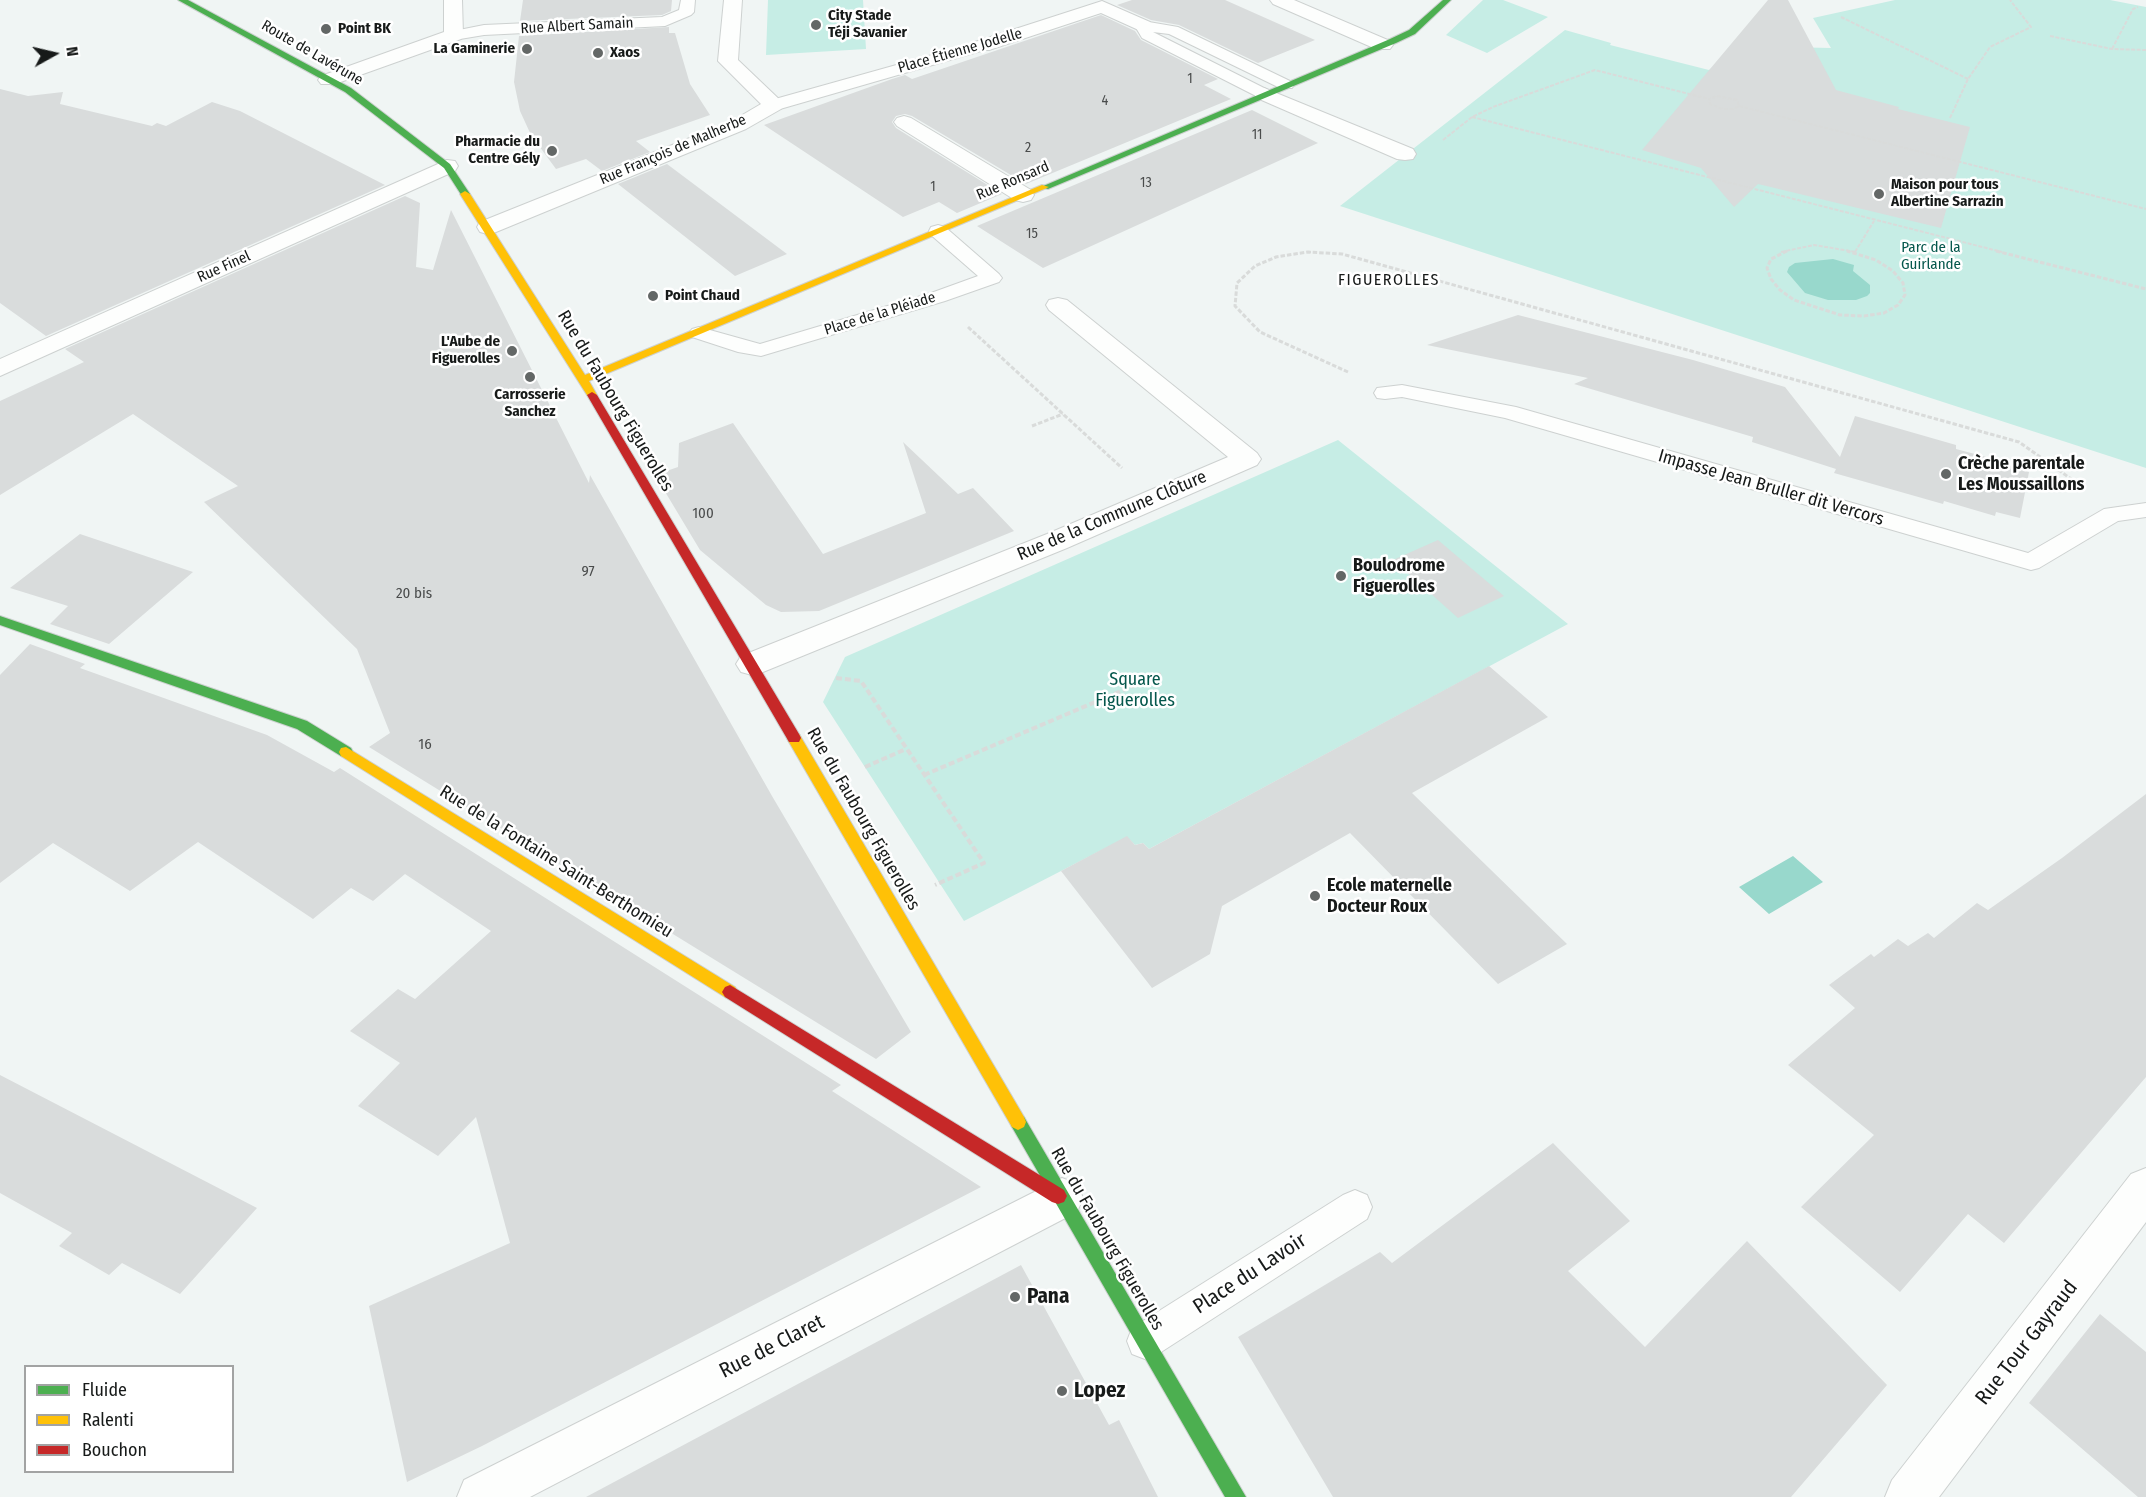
<!DOCTYPE html>
<html>
<head>
<meta charset="utf-8">
<style>
	body { margin:0 }
	#map { position:relative; width:2146px; height:1497px; overflow:hidden; background:#f0f5f4; font-family:"Fira Sans Condensed",sans-serif }
	canvas { display:block }
	.legend { position:absolute; left:24px; top:1365px; width:210px; height:108px; box-sizing:border-box; background:#fff; border:2px solid #a2a3a3; margin:0; padding:8px 10px; list-style:none; font-size:18px; color:#171a19 }
	.legend li { display:flex; align-items:center; gap:12px; height:30px }
	.legend b { width:30px; border:2px solid #a2a3a3 }
	.north { position:absolute; left:24px; top:24px; width:60px; height:60px; -webkit-text-stroke:4px #fff; paint-order:stroke; rotate:82deg; font-size:16px; font-weight:700; line-height:24px; text-align:center; color:#171a19 }
	.north::after { content:''; display:block; margin:auto; width:21px; height:27px; background:#171a19; clip-path:polygon(50% 0,100% 100%,50% 72%,0 100%) }
</style>
</head>
<body>
<div id="map">
<canvas width="2146" height="1497"></canvas>
<ul class="legend">
<li><b style="height:8px;background:#4caf50"></b>Fluide</li>
<li><b style="height:8px;background:#ffc107"></b>Ralenti</li>
<li><b style="height:8px;background:#c62828"></b>Bouchon</li>
</ul>
<div class="north">N</div>
</div>
<script>
const ctx = document.querySelector('canvas').getContext('2d');
ctx.lineJoin = 'round';
function fillPath(path, color) {
  ctx.fillStyle = color;
  ctx.fill(path, 'evenodd');
}
function poly(rows) {
  const path = new Path2D();
  for (const r of rows) {
    path.moveTo(r[0], r[1]);
    for (let i = 2; i < r.length; i += 2) path.lineTo(r[i], r[i + 1]);
  }
  return path;
}
function trace(path, color, width, dash) {
  ctx.strokeStyle = color;
  ctx.lineWidth = width;
  ctx.lineCap = dash ? 'butt' : 'round';
  ctx.setLineDash(dash || []);
  ctx.stroke(path);
}
function write(font, color, halo, rows, align = 'center') {
  ctx.font = font + ' "Fira Sans Condensed",sans-serif';
  ctx.lineWidth = 5;
  ctx.setLineDash([]);
  ctx.textBaseline = 'middle';
  ctx.strokeStyle = halo;
  ctx.fillStyle = color;
  for (const [text, x, y, turn = 0] of rows) {
    ctx.save();
    ctx.translate(x, y);
    ctx.rotate((+turn || 0) * Math.PI / 180);
    ctx.textAlign = isNaN(turn) ? turn : align;
    if (halo) ctx.strokeText(text, 0, 0);
    ctx.fillText(text, 0, 0);
    ctx.restore();
  }
}
fillPath(poly([
	[768,0,863,0,866,49,766,55],
	[1483,0,1503,0,1548,17,1487,53,1446,35],
	[1895,0,2110,0,2146,7,2146,468,1340,206,1565,30,1611,43,1610,45,1709,70,1738,46,1831,48,1813,18],
	[1338,440,1568,624,1149,849,1143,843,1135,845,1127,837,964,921,823,702,845,657]
]), '#c6ede5');
fillPath(poly([
	[1833,259,1854,265,1853,271,1870,285,1870,293,1867,296,1856,300,1828,300,1805,293,1787,272,1789,267,1795,263],
	[1793,856,1823,882,1769,914,1739,887]
]), '#98d8cc');
fillPath(poly([
	[523,0,672,0,671,11,662,15,520,21],
	[1132,0,1225,0,1315,40,1258,63,1179,25,1151,20,1117,5],
	[1768,0,1788,0,1836,90,1899,107,1898,109,1970,127,1941,228,1758,184,1734,207,1701,168,1642,150],
	[1101,15,1135,31,1141,40,1218,79,1204,85,1231,99,1026,184,912,116,905,114,896,116,892,122,896,128,1002,194,957,213,939,202,903,217,764,125,892,79,905,75,912,79],
	[669,27,669,33,675,33,690,84,710,115,636,141,650,152,602,171,586,159,556,169,531,135,520,111,514,82,519,36],
	[0,89,28,96,63,92,60,104,152,126,157,123,166,126,212,102,240,111,385,185,46,336,0,303],
	[1252,110,1318,143,1043,268,977,226],
	[667,164,787,254,735,276,618,184],
	[405,196,420,203,416,267,433,270,451,210,589,483,590,475,772,796,911,1032,876,1059,369,747,390,733,357,649,204,502,238,486,133,414,0,495,0,401,84,362,65,349],
	[1518,315,1693,360,1785,387,1840,457,1855,416,1956,445,1956,449,2005,462,2005,465,2029,472,2020,518,1996,512,1995,516,1944,501,1943,504,1834,473,1836,469,1752,442,1753,437,1574,384,1588,378,1427,345],
	[733,423,823,554,926,513,903,442,958,494,973,488,1014,531,819,611,781,612,766,605,700,550,655,475,678,467,679,443],
	[80,534,193,572,109,644,50,624,68,606,10,588],
	[1438,540,1504,596,1458,618,1393,560],
	[30,644,85,664,80,668,267,735,334,772,340,768,841,1085,832,1091,981,1187,482,1446,407,1482,369,1306,510,1243,476,1117,438,1156,358,1106,400,1063,350,1031,398,989,415,999,491,931,405,874,373,901,351,888,313,919,198,842,130,891,53,843,0,883,0,675],
	[1489,666,1548,717,1412,793,1567,944,1498,984,1350,833,1222,906,1210,954,1152,988,1061,871,1127,836,1135,845,1143,843,1149,849],
	[2146,794,2146,1077,2004,1243,1968,1214,1900,1292,1801,1207,1874,1135,1788,1065,1855,1008,1829,985,1871,954,1874,957,1898,939,1908,946,1928,933,1934,938,1977,903,1988,910,2062,858],
	[0,1075,257,1208,180,1294,122,1263,109,1275,59,1246,72,1233,0,1193],
	[1553,1143,1630,1221,1568,1271,1645,1347,1747,1241,1887,1385,1791,1497,1333,1497,1238,1337,1380,1252,1392,1263],
	[1021,1265,1109,1425,1119,1420,1158,1497,586,1497],
	[2100,1314,2146,1352,2146,1497,2138,1497,2029,1403]
]), '#d9dcdc');
const lane = poly([
	[681,0,695,0,694,12,691,15,665,26,484,35,454,40,446,35,449,32,484,25,662,17,679,10,681,0],
	[1143,21,1178,27,1292,82,1294,85,1292,88,1280,88,1169,34,1153,32,1270,91,1272,94,1270,97,1258,97,1142,38,1135,26,1143,21],
	[982,41,988,43,990,46,988,49,780,109,768,109,766,105,768,101,982,41],
	[938,225,945,227,999,274,1002,278,999,282,945,301,761,356,738,352,692,337,689,333,692,329,699,327,760,344,931,293,978,276,931,235,929,231,931,227,938,225],
	[1402,385,1516,407,2028,553,2104,509,2146,503,2146,517,2118,521,2039,568,2031,570,1505,418,1402,397,1385,399,1377,398,1374,393,1377,388,1402,385],
	[1355,1190,1367,1195,1372,1207,1367,1219,1158,1354,1145,1359,1132,1354,1127,1341,1132,1328,1343,1195,1355,1190]
]);
const street = poly([
	[444,0,462,0,463,35,461,39,335,84,321,84,318,80,321,76,444,32,444,0],
	[724,0,742,0,738,60,781,101,784,105,781,109,746,129,496,232,488,234,480,232,477,227,480,222,732,121,761,104,718,61,724,0],
	[1270,0,1294,0,1390,41,1393,45,1390,49,1376,49,1273,4,1270,0],
	[1102,1,1150,22,1152,26,1150,30,1143,32,1101,13,989,50,975,50,972,46,975,42,1102,1],
	[1264,88,1413,149,1416,154,1413,159,1405,160,1397,159,1257,98,1254,94,1257,90,1264,88],
	[904,116,911,118,1031,190,1034,195,1031,200,1023,202,1015,200,897,126,894,122,897,118,904,116],
	[447,160,455,161,458,166,455,171,0,376,0,359,447,160],
	[1058,298,1067,300,1257,453,1261,459,1257,465,1067,548,763,672,752,675,741,672,736,664,741,656,1047,534,1228,457,1049,310,1046,305,1049,300,1058,298],
	[2146,1168,2146,1222,1939,1497,1885,1497,1892,1480,2131,1174,2146,1168],
	[1062,1178,1077,1184,1083,1198,1077,1212,530,1497,457,1497,464,1480,1062,1178]
]);
const fast = poly([
	[178,0,188,0,351,88,450,164,470,194,462,196,444,168,345,92,178,0],
	[1443,0,1451,0,1415,34,1396,43,1048,189,1041,187,1390,39,1409,30,1443,0],
	[0,616,307,721,351,748,353,752,351,756,346,757,341,756,297,729,0,625,0,616],
	[1018,1114,1024,1117,1246,1497,1225,1497,1012,1127,1010,1122,1012,1117,1018,1114]
]);
const slow = poly([
	[1042,185,1049,187,589,381,597,395,592,398,587,395,460,194,465,191,470,194,585,375,1042,185],
	[794,733,799,734,1024,1117,1026,1122,1024,1127,1018,1130,1012,1127,789,742,787,738,789,734,794,733],
	[346,747,735,987,738,992,735,997,730,999,725,997,341,756,339,752,341,748,346,747]
]);
const jam = poly([
	[592,392,597,395,799,734,801,738,799,742,789,742,587,395,592,392],
	[730,985,1064,1190,1067,1196,1064,1202,1058,1204,1052,1202,725,997,722,992,725,987,730,985]
]);
trace(lane, '#cdd1d0', 2);
trace(street, '#cdd1d0', 2);
trace(fast, '#cdd1d0', 2);
trace(slow, '#cdd1d0', 2);
trace(jam, '#cdd1d0', 2);
trace(poly([
	[1841,17,1968,79],
	[2050,36,2112,49,2146,50],
	[2112,49,2133,9,2138,7],
	[1717,96,1737,100,1739,106,1733,109,1723,109,1710,104,1709,99,1717,96],
	[1739,106,2146,209],
	[1472,117,2002,252],
	[1950,118,1968,79,1990,47,2031,27,2010,0],
	[1443,140,1472,117,1493,107,1595,70,1709,99],
	[1307,252,1311,252],
	[1781,252,1814,245,1856,252],
	[1855,252,1874,221]
]), '#d9dbda', 2, [4, 1.5]);
trace(poly([
	[1787,251,1771,259,1767,268,1771,279,1780,290,1794,300,1840,315,1864,316,1884,313,1898,305,1905,295,1903,283,1893,271,1876,260,1847,251],
	[1996,251,2146,289],
	[968,327,1122,468],
	[1348,372,1260,332,1235,306,1237,283,1255,266,1276,257,1308,252,1342,254,2019,442,2081,486],
	[1032,426,1063,414]
]), '#d9dbda', 3, [4.5, 2]);
trace(poly([
	[836,678,861,681,984,863,935,885],
	[865,767,906,749],
	[924,775,1161,674]
]), '#d9dbda', 4, [6, 3]);
fillPath(lane, '#fdfefd');
fillPath(street, '#fdfefd');
fillPath(fast, '#4caf50');
fillPath(slow, '#ffc107');
fillPath(jam, '#c62828');
for (const [x, y, r, color] of [
	[816,25,6,"#636766"],
	[326,29,6,"#636766"],
	[527,49,6,"#636766"],
	[598,53,6,"#636766"],
	[552,151,6,"#636766"],
	[1879,194,6,"#636766"],
	[653,296,6,"#636766"],
	[512,351,6,"#636766"],
	[530,377,6,"#636766"],
	[1946,474,6,"#636766"],
	[1341,576,6,"#636766"],
	[1315,896,6,"#636766"],
	[1015,1297,6,"#636766"],
	[1062,1391,6,"#636766"]
]) {
  const dot = new Path2D();
  dot.arc(x, y, r, 0, 2 * Math.PI);
  ctx.fillStyle = color;
  ctx.fill(dot);
  trace(dot, '#fff', 2);
}
write('14px', '#4a4c4c', null, [
	["1",1190,79],
	["4",1105,101],
	["11",1257,135],
	["2",1028,148],
	["13",1146,183],
	["1",933,187],
	["15",1032,234]
]);
write('bold 15px', '#171a19', '#fff', [
	["City Stade",828,16],
	["Téji Savanier",828,33],
	["Point BK",338,29],
	["La Gaminerie",515,49,"right"],
	["Xaos",610,53],
	["Pharmacie du",540,142,"right"],
	["Centre Gély",540,159,"right"],
	["Maison pour tous",1891,185],
	["Albertine Sarrazin",1891,202],
	["Point Chaud",665,296],
	["L'Aube de",500,342,"right"],
	["Figuerolles",500,359,"right"],
	["Carrosserie",530,395,"center"],
	["Sanchez",530,412,"center"]
], 'left');
write('15px', '#171a19', '#fff', [
	["Rue Albert Samain",577,26,-3],
	["Place Étienne Jodelle",960,51,-16],
	["Route de Lavérune",312,53,30],
	["Rue François de Malherbe",673,150,-23],
	["Rue Ronsard",1013,181,-23],
	["Rue Finel",224,267,-24],
	["Place de la Pléiade",880,314,-17]
]);
write('15px', '#05574c', '#fff', [
	["Parc de la",1931,248],
	["Guirlande",1931,265]
]);
write('15px', '#4a4c4c', null, [
	["100",703,514],
	["97",588,572],
	["20 bis",414,594],
	["16",425,745]
]);
ctx.letterSpacing = '1.5px';
write('16px', '#171a19', '#fff', [
	["FIGUEROLLES",1389,281]
]);
ctx.letterSpacing = '0px';
write('18px', '#171a19', '#fff', [
	["Rue du Faubourg Figuerolles",615,401,59],
	["Impasse Jean Bruller dit Vercors",1771,488,16],
	["Rue de la Commune Clôture",1112,516,-23],
	["Rue du Faubourg Figuerolles",863,819,60],
	["Rue de la Fontaine Saint-Berthomieu",556,862,32],
	["Rue du Faubourg Figuerolles",1107,1239,60]
]);
write('bold 18px', '#171a19', '#fff', [
	["Crèche parentale",1958,464],
	["Les Moussaillons",1958,485],
	["Boulodrome",1353,566],
	["Figuerolles",1353,587],
	["Ecole maternelle",1327,886],
	["Docteur Roux",1327,907]
], 'left');
write('18px', '#05574c', '#fff', [
	["Square",1135,680],
	["Figuerolles",1135,701]
]);
write('21px', '#171a19', '#fff', [
	["Place du Lavoir",1250,1274,-33],
	["Rue Tour Gayraud",2027,1343,-52],
	["Rue de Claret",772,1347,-27]
]);
write('bold 21px', '#171a19', '#fff', [
	["Pana",1027,1297],
	["Lopez",1074,1391]
], 'left');
</script>
</body>
</html>
